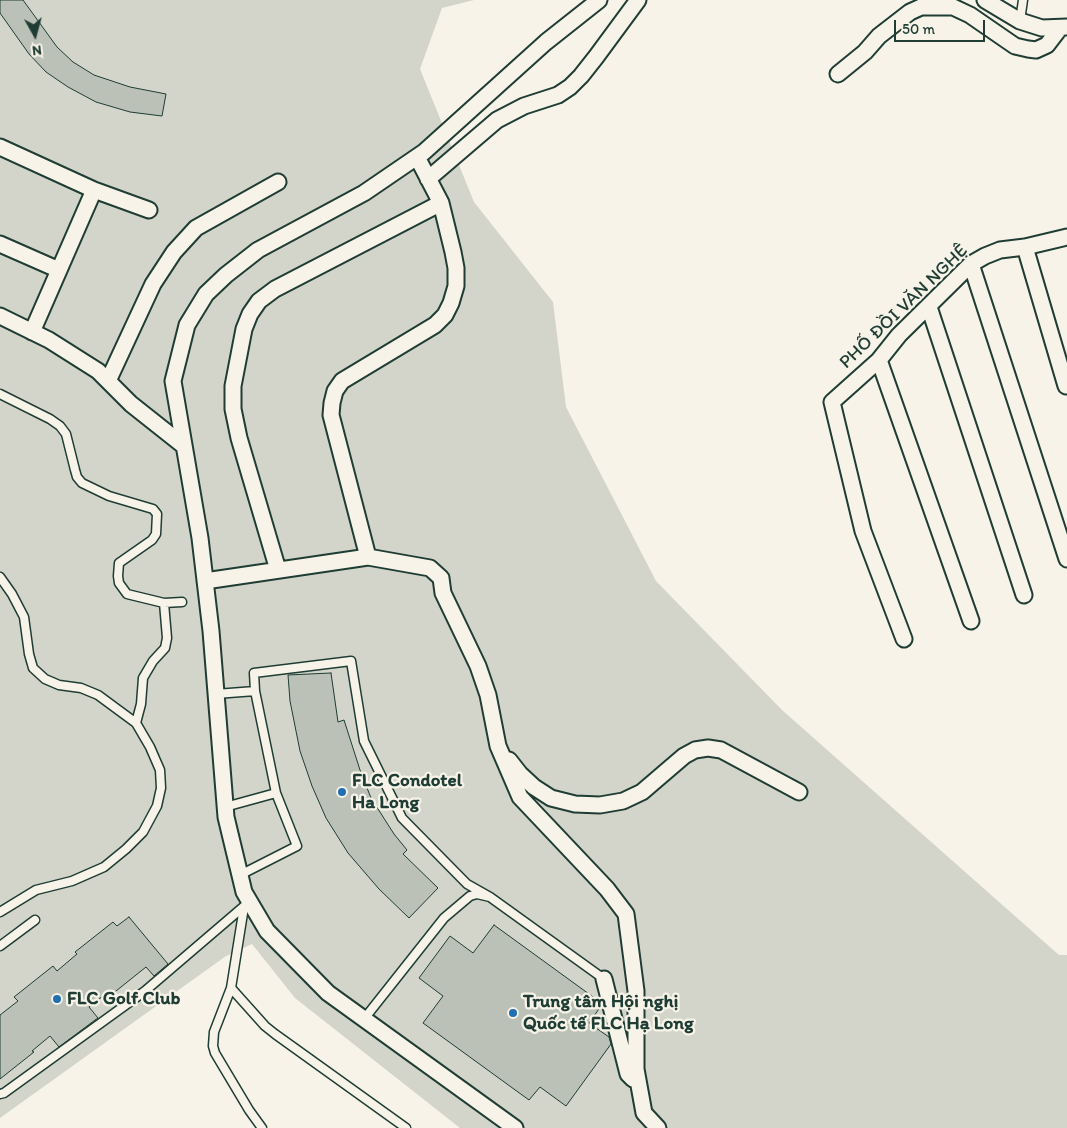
<!DOCTYPE html>
<html>
<head>
<meta charset="utf-8">
<style>
	body { margin:0 }
	#map { position:relative; width:1067px; height:1128px; overflow:hidden; background:#f7f3e8; font-family:Itim,sans-serif }
	canvas { display:block }
	.north { position:absolute; left:10px; top:10px; width:50px; height:50px; -webkit-text-stroke:4px #f7f3e8; paint-order:stroke; rotate:173deg; font-size:14px; font-weight:700; line-height:20px; text-align:center; color:#1f3d34 }
	.north::after { content:''; display:block; margin:auto; width:18px; height:22px; background:#1f3d34; clip-path:polygon(50% 0,100% 100%,50% 72%,0 100%) }
	.scale { position:absolute; left:894px; top:20px; width:91px; height:22px; box-sizing:border-box; border:2px solid #1f3d34; border-top:0; padding-left:6px; font-size:15px; line-height:18px; white-space:nowrap; color:#1f3d34; -webkit-text-stroke:4px #f7f3e8; paint-order:stroke }
</style>
</head>
<body>
<div id="map">
<canvas width="1067" height="1128"></canvas>
<div class="north">N</div>
<div class="scale">50 m</div>
</div>
<script>
const ctx = document.querySelector('canvas').getContext('2d');
ctx.lineJoin = 'round';
function fillPath(path, color) {
  ctx.fillStyle = color;
  ctx.fill(path, 'evenodd');
}
function poly(rows) {
  const path = new Path2D();
  for (const r of rows) {
    path.moveTo(r[0], r[1]);
    for (let i = 2; i < r.length; i += 2) path.lineTo(r[i], r[i + 1]);
  }
  return path;
}
function trace(path, color, width, dash) {
  ctx.strokeStyle = color;
  ctx.lineWidth = width;
  ctx.lineCap = dash ? 'butt' : 'round';
  ctx.setLineDash(dash || []);
  ctx.stroke(path);
}
function write(font, color, halo, rows, align = 'center') {
  ctx.font = font + ' Itim,sans-serif';
  ctx.lineWidth = 4.5;
  ctx.setLineDash([]);
  ctx.textBaseline = 'middle';
  ctx.strokeStyle = halo;
  ctx.fillStyle = color;
  for (const [text, x, y, turn = 0] of rows) {
    ctx.save();
    ctx.translate(x, y);
    ctx.rotate((+turn || 0) * Math.PI / 180);
    ctx.textAlign = isNaN(turn) ? turn : align;
    if (halo) ctx.strokeText(text, 0, 0);
    ctx.fillText(text, 0, 0);
    ctx.restore();
  }
}
fillPath(poly([
	[0,0,474,0,442,8,420,69,474,202,553,302,566,407,656,581,782,710,1059,955,1067,955,1067,1128,460,1128,295,998,252,944,226,956,0,1118]
]), '#d3d5ca');
const building = poly([
	[0,0,23,0,57,47,73,62,94,75,130,87,166,94,162,116,130,112,96,102,68,87,46,72,29,54,0,13,0,0],
	[331,673,338,722,344,720,360,770,371,798,394,834,407,850,403,854,438,888,409,918,379,889,348,853,326,818,312,786,300,751,290,701,288,675,331,673],
	[129,917,168,964,154,976,146,967,111,995,108,992,89,1007,98,1018,95,1020,59,1047,50,1036,32,1051,34,1052,0,1079,0,1015,18,1001,14,997,53,966,57,971,77,954,75,952,113,922,117,926,129,917],
	[494,925,600,1002,601,1006,589,1023,609,1037,611,1044,566,1106,540,1087,529,1100,423,1023,443,996,419,978,450,936,473,953,494,925]
]);
fillPath(building, '#bbc1b6');
trace(building, '#1f3d34', 1);
const lane = poly([
	[1020,21,1023,0],
	[0,394,50,419,60,426,66,434,75,470,77,477,82,483,109,496,153,509,157,514,156,534,152,540,119,563,118,576,119,583,127,594,164,603,182,602],
	[0,577,12,594,24,617,29,654,33,668,45,679,59,685,81,688,98,695,136,723,150,747,160,770,161,788,157,806,143,832,126,849,104,867,72,881,36,890,0,912],
	[216,694,255,691,254,673,351,661,364,741,402,818,467,884,490,897],
	[136,723,141,704,143,678,153,661,165,648,167,638,164,603],
	[225,807,276,793,255,691],
	[240,875,297,846,276,793],
	[244,907,231,988,214,1032,213,1046,215,1053,249,1110,262,1128],
	[0,946,35,920],
	[231,988,265,1026,275,1034,406,1128],
	[364,1019,444,918,470,896,477,894,490,897,604,979],
	[0,1094,4,1093,145,991,249,902]
]);
const street = poly([
	[985,0,1020,21,1042,28,1067,27],
	[838,74,865,52,879,36,910,12,921,7,953,7,970,15,1015,46,1028,49,1036,50,1047,45,1060,28],
	[0,147,94,190,149,210],
	[428,179,497,120,524,106,558,95,570,87,581,76,596,57,638,0],
	[0,244,59,270],
	[1025,247,1066,386],
	[971,264,1067,559],
	[929,307,1024,595],
	[0,316,49,340,98,371,131,404,184,446],
	[32,332,94,190],
	[879,360,971,621],
	[108,381,153,284,174,252,196,228,278,182],
	[368,557,331,415,332,403,335,391,342,381,435,325,445,315,451,303,456,286,456,268,453,252,441,203,417,157],
	[278,570,239,438,233,409,233,386,244,329,250,314,259,301,275,289,441,203],
	[205,581,368,557,430,568,441,578,443,593,478,666,488,695,498,746,520,797,607,889,626,914,636,991,636,1069,644,1113,658,1128],
	[904,639,863,531,832,402,879,360,899,335,971,264,985,256,1000,250,1025,247,1067,237],
	[509,760,520,774,534,787,551,798,575,804,600,805,623,801,642,792,684,756,695,750,708,748,721,750,799,792],
	[604,979,628,1074,633,1079],
	[515,1128,328,993,267,931,244,892,226,817,211,631,200,538,173,381,187,325,206,294,226,275,258,250,364,193,424,152,546,42,599,0]
]);
trace(lane, '#1f3d34', 11);
trace(street, '#1f3d34', 19);
trace(lane, '#f7f3e8', 8);
trace(street, '#f7f3e8', 15);
for (const [x, y, r, color] of [
	[342,792,5,"#1f6fb2"],
	[57,999,5,"#1f6fb2"],
	[513,1013,5,"#1f6fb2"]
]) {
  const dot = new Path2D();
  dot.arc(x, y, r, 0, 2 * Math.PI);
  ctx.fillStyle = color;
  ctx.fill(dot);
  trace(dot, '#f7f3e8', 2);
}
write('19px', '#1f3d34', '#f7f3e8', [
	["PHỐ ĐỒI VĂN NGHỆ",904,307,-44]
]);
write('bold 19px', '#1f3d34', '#f7f3e8', [
	["FLC Condotel",352,781],
	["Ha Long",352,803],
	["FLC Golf Club",67,999],
	["Trung tâm Hội nghị",523,1002],
	["Quốc tế FLC Hạ Long",523,1024]
], 'left');
</script>
</body>
</html>
